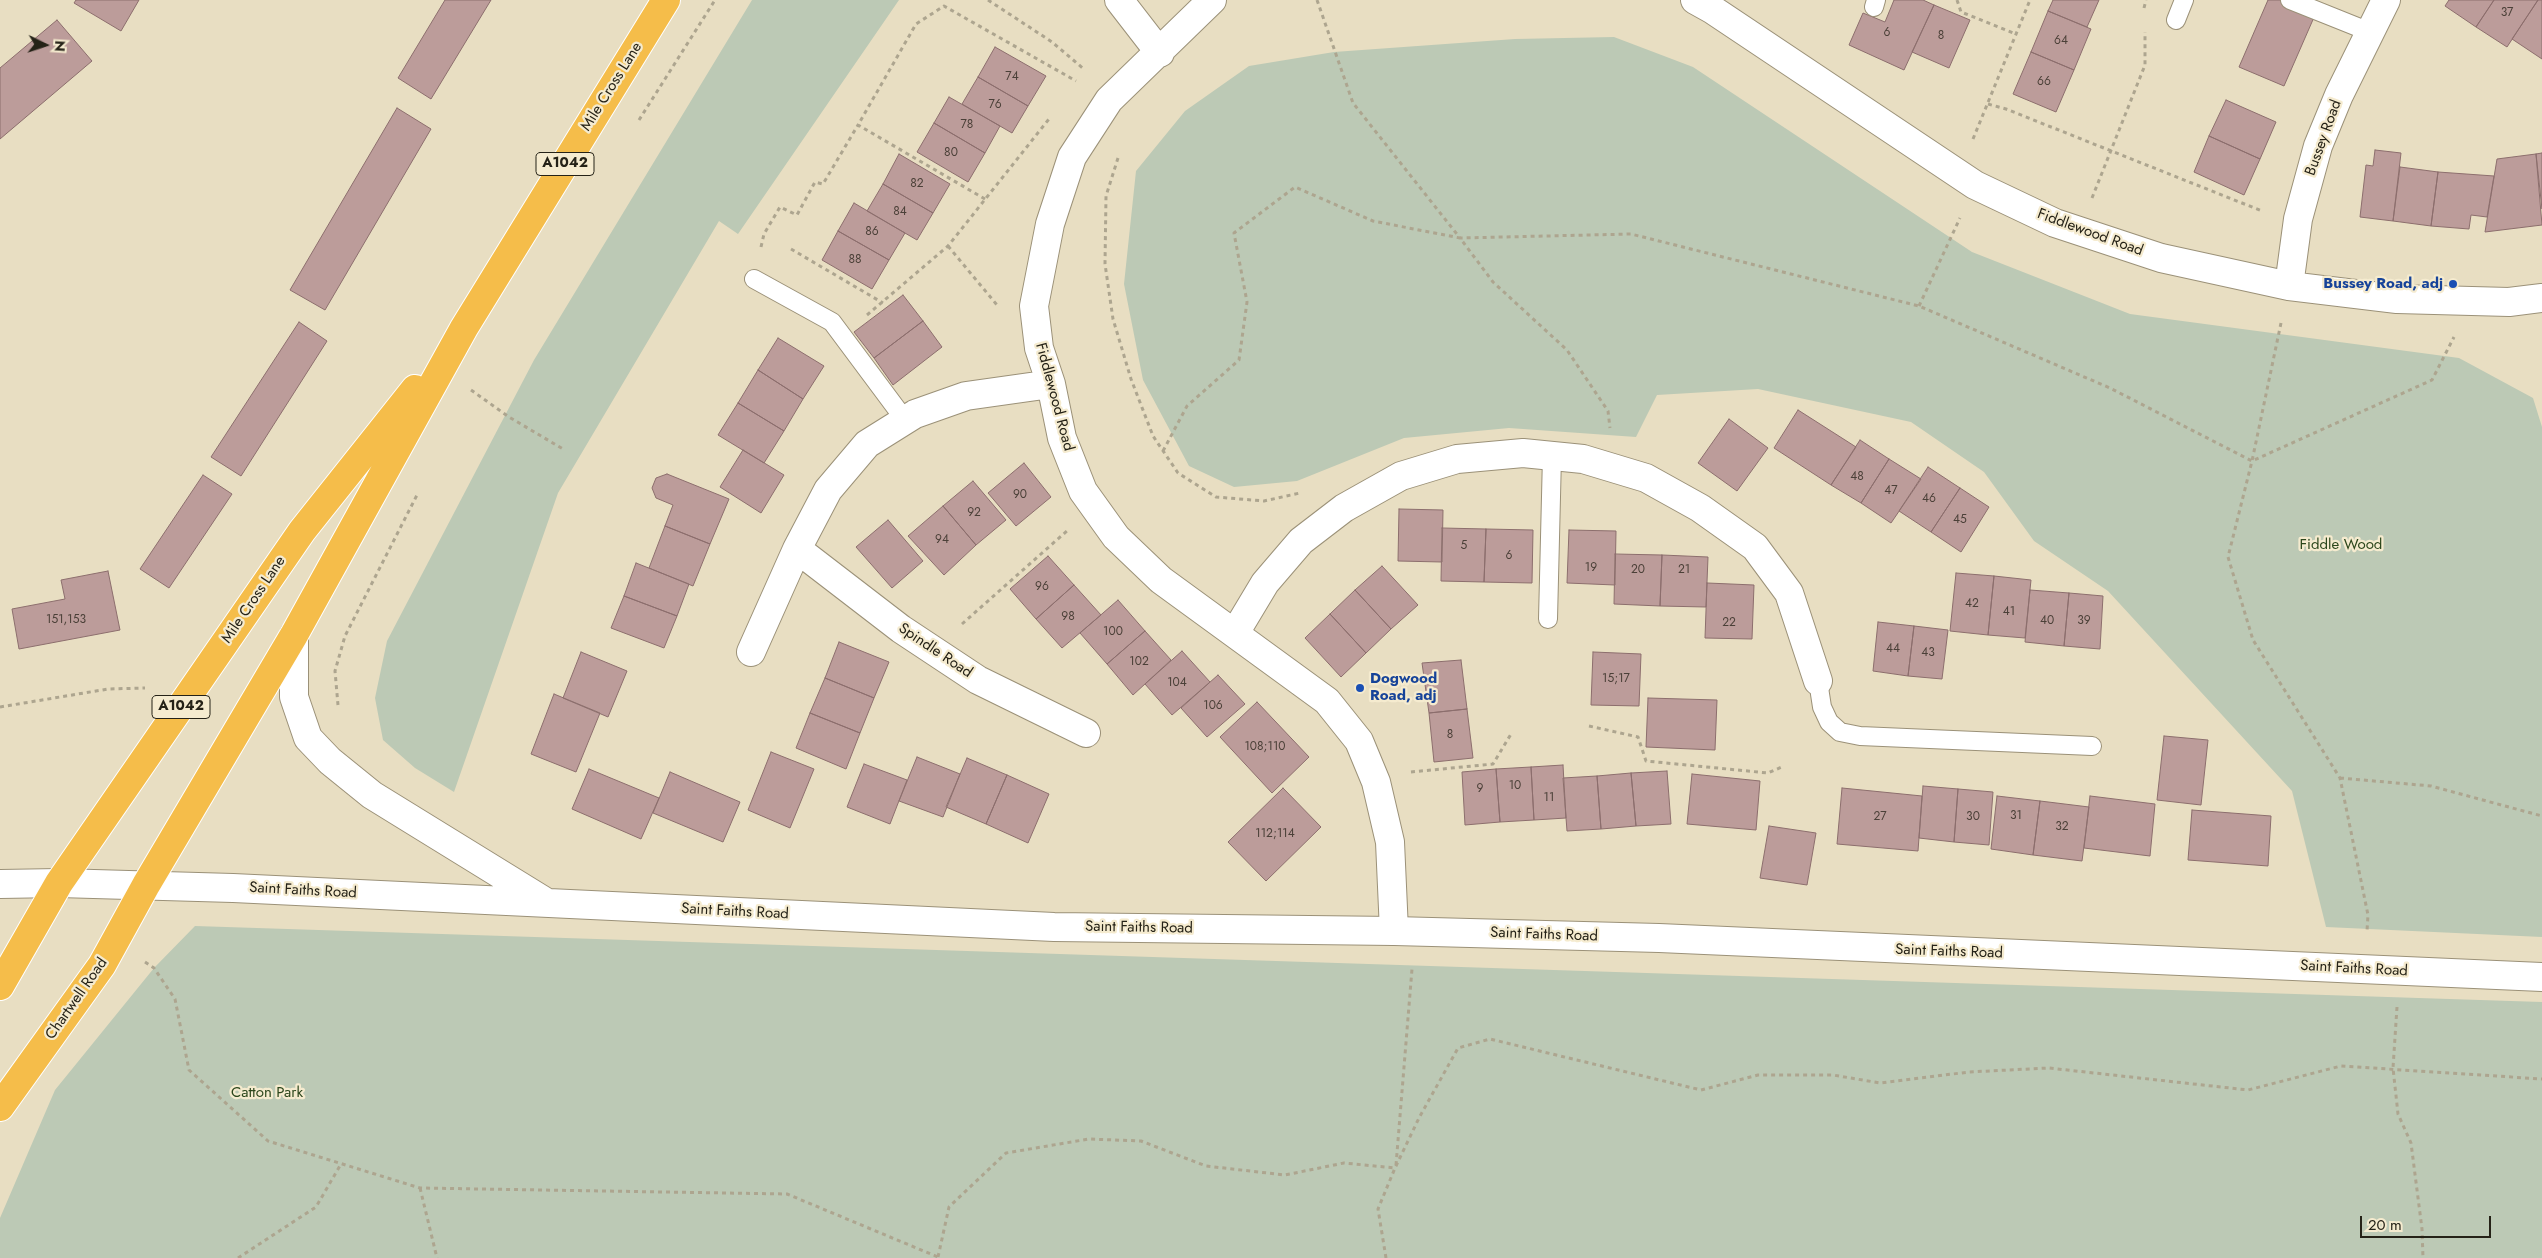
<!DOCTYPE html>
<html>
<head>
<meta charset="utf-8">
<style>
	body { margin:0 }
	#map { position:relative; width:2542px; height:1258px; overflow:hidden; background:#e8dec2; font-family:Jost,sans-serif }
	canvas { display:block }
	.north { position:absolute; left:20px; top:20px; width:50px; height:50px; -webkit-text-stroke:4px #f5ebcf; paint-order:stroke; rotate:94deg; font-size:14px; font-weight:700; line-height:20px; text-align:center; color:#252217 }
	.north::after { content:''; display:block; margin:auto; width:18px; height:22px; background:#252217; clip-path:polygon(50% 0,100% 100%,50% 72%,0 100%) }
	.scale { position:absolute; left:2360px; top:1216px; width:131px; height:22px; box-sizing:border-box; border:2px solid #252217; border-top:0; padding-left:6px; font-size:15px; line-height:18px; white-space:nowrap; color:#252217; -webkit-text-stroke:4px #f5ebcf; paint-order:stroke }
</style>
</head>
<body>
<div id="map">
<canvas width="2542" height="1258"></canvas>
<div class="north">N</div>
<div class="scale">20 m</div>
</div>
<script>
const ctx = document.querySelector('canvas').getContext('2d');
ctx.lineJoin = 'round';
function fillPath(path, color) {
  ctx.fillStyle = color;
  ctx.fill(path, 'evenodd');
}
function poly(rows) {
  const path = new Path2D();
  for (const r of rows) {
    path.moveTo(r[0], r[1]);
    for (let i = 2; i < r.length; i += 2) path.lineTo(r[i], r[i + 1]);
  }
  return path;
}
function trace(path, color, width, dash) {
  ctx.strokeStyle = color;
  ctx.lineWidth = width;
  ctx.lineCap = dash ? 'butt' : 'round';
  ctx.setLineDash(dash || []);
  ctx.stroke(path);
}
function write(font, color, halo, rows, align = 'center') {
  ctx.font = font + ' Jost,sans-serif';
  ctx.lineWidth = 4.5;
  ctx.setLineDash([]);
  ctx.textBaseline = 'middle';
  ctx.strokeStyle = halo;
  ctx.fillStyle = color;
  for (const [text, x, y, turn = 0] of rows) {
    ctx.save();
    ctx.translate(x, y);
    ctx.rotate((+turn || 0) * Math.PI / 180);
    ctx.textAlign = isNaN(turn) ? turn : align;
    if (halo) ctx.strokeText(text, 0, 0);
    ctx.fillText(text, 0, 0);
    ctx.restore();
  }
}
fillPath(poly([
	[752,0,899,0,738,234,719,221,558,493,454,792,415,768,383,740,375,698,387,641,534,360],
	[1614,37,1693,67,1972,252,2130,314,2459,358,2533,398,2542,427,2542,937,2326,927,2292,791,2108,591,2034,541,1984,472,1911,422,1758,389,1657,395,1636,437,1509,428,1404,438,1297,481,1234,487,1189,466,1143,380,1124,284,1136,171,1185,111,1249,66,1334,52,1515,39],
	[195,926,2542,1002,2542,1258,0,1258,0,1218,55,1090,154,968]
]), '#bcc9b5');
const building = poly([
	[76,0,139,0,121,31,74,3,76,0],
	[445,0,491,0,431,99,398,78,445,0],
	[1894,0,1923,0,1934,5,1904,70,1849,45,1863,13,1885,22,1894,0],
	[2053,0,2099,0,2087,27,2048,11,2053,0],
	[2268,0,2280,0,2315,15,2284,86,2239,67,2268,0],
	[2449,0,2494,0,2476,27,2445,6,2449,0],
	[2494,0,2538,0,2507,47,2476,27,2494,0],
	[2538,0,2542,0,2542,59,2512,39,2538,0],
	[1934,5,1970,20,1949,68,1912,52,1934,5],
	[2048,11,2091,29,2074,70,2031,52,2048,11],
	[57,20,92,61,0,139,0,68,57,20],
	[995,47,1046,76,1028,106,978,77,995,47],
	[2031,52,2074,70,2056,112,2013,94,2031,52],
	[978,77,1028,106,1012,133,962,104,978,77],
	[949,97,1000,126,985,153,934,123,949,97],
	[2226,100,2276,122,2260,159,2209,136,2226,100],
	[397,108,431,129,325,310,290,290,397,108],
	[934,123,985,153,968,182,917,152,934,123],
	[2209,136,2260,159,2244,195,2194,172,2209,136],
	[2375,150,2401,153,2393,221,2360,217,2366,165,2373,166,2375,150],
	[2542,153,2542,209,2536,154,2542,153],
	[899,154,950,184,933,213,883,184,899,154],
	[2536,154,2542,225,2485,232,2497,159,2536,154],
	[2400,167,2438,172,2431,226,2393,221,2400,167],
	[2438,172,2494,176,2487,217,2471,215,2469,229,2431,226,2438,172],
	[883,184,933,213,917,240,867,211,883,184],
	[854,203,905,233,889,260,838,231,854,203],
	[838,231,889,260,872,289,822,260,838,231],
	[903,295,923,321,874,358,854,332,903,295],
	[923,321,942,347,893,385,874,358,923,321],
	[299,322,327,341,241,476,211,457,299,322],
	[778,338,824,366,803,399,758,370,778,338],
	[758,370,803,399,784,431,738,403,758,370],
	[738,403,784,431,764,463,718,435,738,403],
	[1798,410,1856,447,1831,485,1774,448,1798,410],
	[1729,419,1768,448,1737,491,1698,463,1729,419],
	[1860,440,1889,459,1861,503,1831,485,1860,440],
	[743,450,784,475,761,513,720,487,743,450],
	[1889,459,1921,479,1891,523,1861,503,1889,459],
	[1024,463,1051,497,1016,526,988,493,1024,463],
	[1928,467,1960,488,1931,532,1899,511,1928,467],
	[667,474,729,499,710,544,665,526,673,505,656,498,652,488,656,478,667,474],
	[203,475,232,494,169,588,140,569,203,475],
	[973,481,1006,520,976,545,943,506,973,481],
	[1960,488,1989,507,1961,552,1931,532,1960,488],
	[943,506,976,545,944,575,908,536,943,506],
	[1399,509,1443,510,1442,562,1398,561,1399,509],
	[888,520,923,561,892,588,856,547,888,520],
	[665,526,710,544,693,586,649,568,665,526],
	[1442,528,1486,529,1484,582,1441,581,1442,528],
	[1486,529,1533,530,1532,583,1484,582,1486,529],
	[1569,530,1616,531,1615,585,1567,583,1569,530],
	[1615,554,1662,555,1660,606,1614,604,1615,554],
	[1662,555,1708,557,1706,607,1660,606,1662,555],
	[1048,556,1074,585,1036,619,1010,589,1048,556],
	[636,563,689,584,677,616,624,596,636,563],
	[1382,566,1418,605,1391,629,1355,590,1382,566],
	[108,571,120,630,19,649,12,609,65,599,61,580,108,571],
	[1956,573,1994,576,1988,635,1950,631,1956,573],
	[1994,576,2031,580,2025,638,1988,635,1994,576],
	[1707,583,1754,585,1752,639,1705,638,1707,583],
	[1074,585,1101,615,1062,648,1036,619,1074,585],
	[1355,590,1391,629,1366,653,1330,614,1355,590],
	[2030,590,2069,593,2064,646,2025,642,2030,590],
	[2069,593,2103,596,2100,649,2064,646,2069,593],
	[624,596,677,616,664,648,611,628,624,596],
	[1118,600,1145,631,1107,664,1080,633,1118,600],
	[1330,614,1366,653,1341,677,1305,638,1330,614],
	[1878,622,1914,626,1908,676,1873,671,1878,622],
	[1914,626,1948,630,1942,679,1908,676,1914,626],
	[1145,631,1171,660,1133,695,1107,664,1145,631],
	[839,642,889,662,874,698,825,678,839,642],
	[1182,651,1210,682,1172,715,1145,684,1182,651],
	[581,652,627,671,608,717,563,698,581,652],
	[1593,652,1641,654,1639,706,1591,705,1593,652],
	[1461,660,1467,709,1429,713,1422,663,1461,660],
	[1218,675,1245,704,1207,737,1181,708,1218,675],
	[825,678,874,698,860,733,810,713,825,678],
	[554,694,600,713,576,772,531,754,554,694],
	[1648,698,1717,700,1715,750,1646,747,1648,698],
	[1257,702,1309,757,1272,793,1220,737,1257,702],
	[1467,709,1473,758,1434,762,1429,713,1467,709],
	[810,713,860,733,846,769,796,748,810,713],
	[2164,736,2208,740,2201,805,2157,800,2164,736],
	[771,752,814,769,790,828,748,810,771,752],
	[917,757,960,774,943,817,899,801,917,757],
	[967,758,1007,775,986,824,946,807,967,758],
	[864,764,907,780,890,824,847,807,864,764],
	[1563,765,1566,818,1534,820,1531,767,1563,765],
	[1531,767,1534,820,1500,822,1496,769,1531,767],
	[589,769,659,798,641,839,572,809,589,769],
	[1496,769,1500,822,1465,825,1462,772,1496,769],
	[1667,771,1671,824,1636,826,1631,773,1667,771],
	[670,772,740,802,723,842,653,813,670,772],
	[1631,773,1636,826,1601,829,1597,776,1631,773],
	[1692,774,1760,781,1756,830,1687,824,1692,774],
	[1007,775,1049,794,1028,843,986,824,1007,775],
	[1597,776,1601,829,1567,831,1563,778,1597,776],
	[1923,786,1958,789,1954,842,1919,838,1923,786],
	[1283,788,1321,827,1266,881,1228,842,1283,788],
	[1842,788,1922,796,1918,851,1837,844,1842,788],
	[1958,789,1993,792,1989,845,1954,842,1958,789],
	[1997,796,2040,801,2033,855,1991,849,1997,796],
	[2090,796,2155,804,2150,856,2084,848,2090,796],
	[2040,801,2089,807,2082,861,2033,855,2040,801],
	[2192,810,2271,816,2268,866,2188,860,2192,810],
	[1769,826,1816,833,1807,885,1760,878,1769,826]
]);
fillPath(building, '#bc9c9a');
trace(building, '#8c6e6d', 1);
const lane = poly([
	[2290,0,2370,32],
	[1874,7,1876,0],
	[2176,20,2184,0],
	[754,279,832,322,905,420],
	[1548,619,1552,456],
	[1818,681,1822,707,1829,722,1840,732,1860,736,2092,746]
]);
const street = poly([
	[1119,0,1160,53],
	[1212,0,1109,100,1072,157,1050,224,1034,306,1039,348,1051,384,1062,438,1083,491,1116,537,1161,580,1327,701,1359,741,1376,782,1390,842,1394,931],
	[1695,0,1713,10,1975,185,2055,223,2161,258,2289,286,2397,299,2509,302,2542,298],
	[2289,286,2298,219,2318,146,2339,95,2386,0],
	[797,549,901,629,978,680,1086,733],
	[1235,633,1265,583,1301,541,1344,508,1401,476,1457,459,1523,453,1583,459,1646,478,1700,508,1755,547,1789,593,1818,681],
	[751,652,797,549,828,490,867,444,915,414,966,396,1051,384]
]);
const secondary = poly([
	[294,635,294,697,308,738,330,761,372,795,544,901],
	[0,884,59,883,233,888,1054,927,1394,931,1659,938,2542,977]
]);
const highway = poly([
	[0,986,59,883,302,531,415,389],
	[0,1107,102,965,146,885,294,635,464,328,666,0]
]);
trace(lane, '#9b9178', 20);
trace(street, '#9b9178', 30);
trace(secondary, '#9b9178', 30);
trace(highway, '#fff', 30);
trace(poly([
	[988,0,1052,42,1085,70],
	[1317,0,1353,103,1460,238,1631,234,1919,306,2110,388,2252,461,2432,380,2454,337],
	[1957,0,1961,12,2016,34],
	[2144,8,2146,0],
	[1988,104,2006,109,2262,211],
	[639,120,715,0],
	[1973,139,2030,0],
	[1118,158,1106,196,1105,264,1113,319,1131,379,1153,436,1178,473,1216,497,1264,501,1300,493],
	[2092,198,2145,65,2145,32],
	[985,199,858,125,916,24,944,6,1076,81],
	[948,246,997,305],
	[761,247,764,234,780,207,797,215,815,182,823,184,858,125],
	[791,249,883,303],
	[1919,306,1960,218],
	[867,315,948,246,1049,119],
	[2281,323,2252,461,2228,557,2253,640,2340,778,2368,915,2367,931],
	[471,390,509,417,563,449],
	[1163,451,1187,406,1239,360,1247,302,1234,233,1295,187,1373,221,1460,238,1493,282,1567,350,1608,411,1610,428],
	[962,624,1068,530],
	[338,705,335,671,345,636,417,495],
	[0,707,108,689,145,688],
	[1589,726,1638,737,1646,761,1768,773,1784,766],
	[1411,772,1493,764,1511,734],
	[2340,778,2431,786,2542,816],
	[145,962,154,968,175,999,189,1070,268,1141,420,1188,787,1194,938,1257],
	[2397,1007,2393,1068,2398,1114,2411,1143,2422,1229,2423,1258],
	[1396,1165,1412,969],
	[420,1188,437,1258],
	[938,1257,949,1207,1006,1153,1089,1139,1141,1141,1206,1166,1285,1175,1344,1163,1395,1168],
	[238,1258,316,1207,341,1164],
	[1386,1258,1378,1209,1395,1168,1419,1118,1458,1048,1490,1039,1701,1090,1758,1075,1833,1075,1880,1083,1969,1072,2049,1068,2248,1090,2341,1066,2542,1079]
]), '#ada58f', 3, [4, 4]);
trace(lane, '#fff', 18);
trace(street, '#fff', 28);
trace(secondary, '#fff', 28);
trace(highway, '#f5bd4a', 28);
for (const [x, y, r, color] of [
	[2453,284,5,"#1a4fb4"],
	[1360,688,5,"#1a4fb4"]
]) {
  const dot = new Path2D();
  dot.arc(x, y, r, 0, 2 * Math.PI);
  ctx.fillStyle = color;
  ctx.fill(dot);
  trace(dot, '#f5ebcf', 2);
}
write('12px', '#4b4038', null, [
	["37",2507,13],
	["6",1887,33],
	["8",1941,36],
	["64",2061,41],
	["74",1012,77],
	["66",2044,82],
	["76",995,105],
	["78",967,125],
	["80",951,153],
	["82",917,184],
	["84",900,212],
	["86",872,232],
	["88",855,260],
	["48",1857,477],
	["47",1891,491],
	["90",1020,495],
	["46",1929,499],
	["92",974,513],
	["45",1960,520],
	["94",942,540],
	["5",1464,546],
	["6",1509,556],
	["19",1591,568],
	["20",1638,570],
	["21",1684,570],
	["96",1042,587],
	["42",1972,604],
	["41",2009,612],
	["98",1068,617],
	["151,153",66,620],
	["40",2047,621],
	["39",2084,621],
	["22",1729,623],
	["100",1113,632],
	["44",1893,649],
	["43",1928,653],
	["102",1139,662],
	["15;17",1616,679],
	["104",1177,683],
	["106",1213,706],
	["8",1450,735],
	["108;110",1265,747],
	["10",1515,786],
	["9",1480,789],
	["11",1549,798],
	["31",2016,816],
	["27",1880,817],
	["30",1973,817],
	["32",2062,827],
	["112;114",1275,834]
]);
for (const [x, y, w] of [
	[565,164,58],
	[181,707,58]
]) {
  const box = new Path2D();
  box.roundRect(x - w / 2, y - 11.5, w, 23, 4);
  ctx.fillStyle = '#f5ebcf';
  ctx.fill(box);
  trace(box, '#252217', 1);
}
write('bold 14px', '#252217', null, [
	["A1042",565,164],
	["A1042",181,707]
]);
write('15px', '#252217', '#f5ebcf', [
	["Mile Cross Lane",612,87,-58],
	["Bussey Road",2324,138,-70],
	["Fiddlewood Road",2090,233,20],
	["Fiddlewood Road",1054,397,75],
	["Mile Cross Lane",254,600,-56],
	["Spindle Road",935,651,34],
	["Saint Faiths Road",303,891,3],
	["Saint Faiths Road",735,912,3],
	["Saint Faiths Road",1139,928,1],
	["Saint Faiths Road",1544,935,2],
	["Saint Faiths Road",1949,952,2],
	["Saint Faiths Road",2354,969,3],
	["Chartwell Road",77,999,-55]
]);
write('bold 15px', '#164399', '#f5ebcf', [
	["Bussey Road, adj",2443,284],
	["Dogwood",1370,679,"left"],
	["Road, adj",1370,696,"left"]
], 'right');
write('15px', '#2b461b', '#f5ebcf', [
	["Fiddle Wood",2341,545],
	["Catton Park",267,1093]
]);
</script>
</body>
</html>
